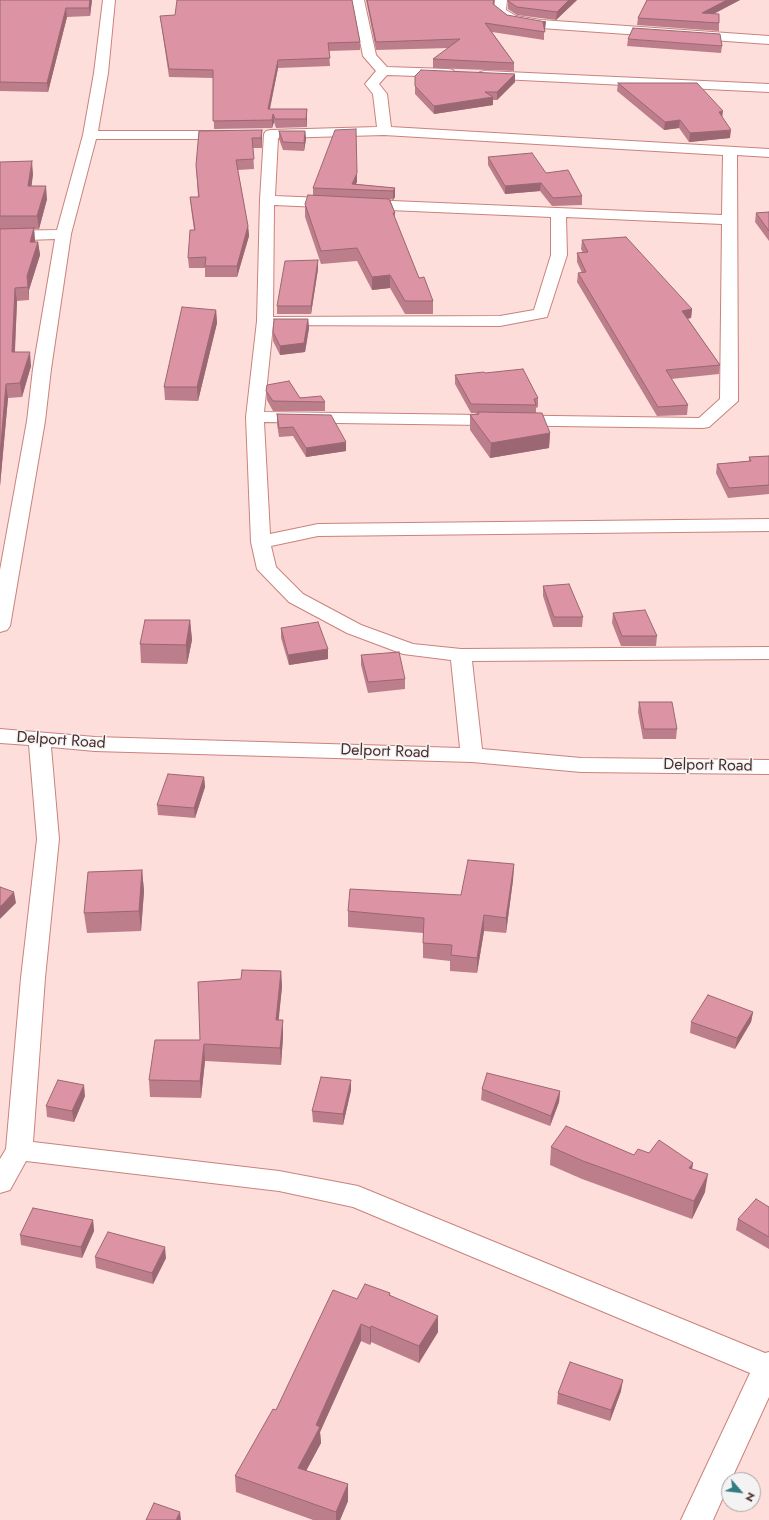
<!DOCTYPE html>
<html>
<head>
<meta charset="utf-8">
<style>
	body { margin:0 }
	#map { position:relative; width:769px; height:1520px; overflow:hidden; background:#fededa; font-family:Jost,sans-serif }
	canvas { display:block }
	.north { position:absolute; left:721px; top:1472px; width:40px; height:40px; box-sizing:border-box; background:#f3f3f3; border:1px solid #afa3a3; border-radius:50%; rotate:118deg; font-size:11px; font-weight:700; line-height:16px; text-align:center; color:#4a2c2a }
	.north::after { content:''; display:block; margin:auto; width:14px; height:18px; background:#337b83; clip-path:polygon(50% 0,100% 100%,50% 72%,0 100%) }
</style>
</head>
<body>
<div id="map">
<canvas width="769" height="1520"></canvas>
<div class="north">N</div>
</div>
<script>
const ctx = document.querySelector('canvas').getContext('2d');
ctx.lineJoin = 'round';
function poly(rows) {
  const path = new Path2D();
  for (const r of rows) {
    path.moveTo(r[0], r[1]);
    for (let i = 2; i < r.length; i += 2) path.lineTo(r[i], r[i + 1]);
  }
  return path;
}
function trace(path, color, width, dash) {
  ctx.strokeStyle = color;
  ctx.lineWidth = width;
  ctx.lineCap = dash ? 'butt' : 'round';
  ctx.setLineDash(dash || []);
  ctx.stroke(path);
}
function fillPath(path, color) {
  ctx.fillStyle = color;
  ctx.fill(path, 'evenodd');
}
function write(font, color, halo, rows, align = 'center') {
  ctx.font = font + ' Jost,sans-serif';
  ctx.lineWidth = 3;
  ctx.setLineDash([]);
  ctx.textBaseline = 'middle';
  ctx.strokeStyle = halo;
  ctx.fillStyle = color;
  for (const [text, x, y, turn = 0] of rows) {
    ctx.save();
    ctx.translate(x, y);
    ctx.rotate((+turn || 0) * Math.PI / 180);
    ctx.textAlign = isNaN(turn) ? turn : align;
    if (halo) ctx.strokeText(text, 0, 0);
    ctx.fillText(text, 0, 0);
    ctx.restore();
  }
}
const minor = poly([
	[103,0,115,0,108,73,98,131,229,131,234,132,236,135,234,138,229,139,96,139,71,234,51,369,45,421,10,626,7,630,0,632,0,570,27,421,33,369,55,239,0,241,0,231,57,230,83,135,94,73,103,0],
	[352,0,364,0,376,55,387,67,448,69,453,70,455,73,453,76,448,77,387,75,379,84,387,94,391,127,769,149,769,157,737,155,738,401,709,427,703,428,264,422,270,534,318,524,769,519,769,531,318,536,271,546,276,567,303,594,361,625,413,644,461,649,769,647,769,659,472,661,482,749,581,758,769,760,769,774,581,772,472,762,95,751,51,747,59,839,45,978,33,1142,279,1171,358,1186,765,1353,769,1352,769,1397,731,1480,729,1480,729,1484,713,1520,681,1520,750,1373,353,1207,279,1191,26,1161,10,1190,0,1193,0,1159,6,1149,21,978,37,839,29,745,0,743,0,729,95,737,460,748,451,660,403,654,347,633,289,602,257,569,251,542,246,417,257,321,260,200,264,134,266,131,271,130,377,127,373,94,365,84,376,71,363,56,352,0],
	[384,135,723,155,722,215,275,196,278,138,384,135],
	[274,205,551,217,551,255,534,310,500,316,273,317,274,205],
	[566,217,722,224,720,399,699,418,264,412,273,325,500,326,547,317,567,255,566,217],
	[495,0,507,0,506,10,516,16,541,20,769,36,769,44,541,28,508,22,494,11,495,0],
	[485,71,769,84,769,92,480,78,478,75,480,72,485,71]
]);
trace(minor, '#ca827c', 2);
fillPath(minor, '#fff');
fillPath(poly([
	[0,0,92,0,90,16,67,17,48,92,0,91],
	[366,0,494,0,494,5,507,15,545,30,544,30,544,40,492,32,514,63,514,71,433,68,433,59,449,48,376,50],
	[508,0,577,0,556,20,517,15,508,9],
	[647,0,740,0,714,14,719,23,719,31,637,25,638,18],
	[160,16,360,42,360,50,329,51,330,66,278,68,270,109,307,109,307,127,276,128,274,122,272,128,214,129,213,78,169,77,161,23],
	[628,39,722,46,721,53,627,46],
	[515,74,515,82,497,100,493,100,493,105,434,114,415,94,415,76],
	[618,83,730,138,689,142,679,128,664,130,617,91],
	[262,130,262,148,253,148,254,169,238,170,248,226,249,236,237,277,205,277,205,268,189,268,188,258,194,230,191,208,190,197,198,197,196,165],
	[279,131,305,131,306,139,304,151,283,150,279,139],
	[488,157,546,173,582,196,582,205,552,206,540,191,505,194,488,165],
	[0,162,33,174,31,186,47,199,39,229,34,229,35,242,38,242,40,255,29,290,29,300,17,301,15,352,31,366,22,397,8,398,0,486],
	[357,182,356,184,395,188,395,197,393,200,390,199,395,213,395,218,419,278,433,301,433,314,405,314,390,288,372,290,357,261,321,264,305,217,305,204,313,195,313,188],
	[769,212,769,241,755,222,756,213],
	[582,240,692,309,691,318,688,319,720,365,719,374,671,379,688,405,687,415,657,416,577,282,578,273,582,273,577,262,577,253,583,253,581,249],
	[318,260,318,269,311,314,277,314,277,306],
	[216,310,217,323,198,401,165,400,164,387],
	[308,319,309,328,305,352,280,355,273,341,273,332],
	[485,373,538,398,538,407,536,408,536,413,550,433,549,448,490,458,470,430,470,415,478,413,471,413,455,384,455,375],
	[266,391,325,402,325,411,273,411,267,400],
	[277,414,346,451,306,457,293,436,279,437,277,424],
	[769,456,769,494,728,498,716,473,717,464,749,461,749,457],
	[543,586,583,617,582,627,553,627,543,596],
	[613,613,657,636,656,646,621,646,612,623],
	[190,620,192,640,187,664,141,663,140,644],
	[281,628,328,659,289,665,281,638],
	[361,655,405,679,405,689,368,693,361,665],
	[639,702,677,729,676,739,643,739,638,712],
	[204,777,205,787,195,818,158,815,157,805],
	[514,864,513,880,506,933,484,931,477,973,450,971,450,961,423,958,423,933,348,927,348,911,461,895],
	[142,870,144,891,141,931,87,933,84,913],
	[281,971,282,987,278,1020,283,1037,281,1065,205,1061,201,1098,150,1097,149,1080,200,1040,241,979],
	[753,1012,751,1022,735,1049,690,1033,691,1022],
	[482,1089,560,1091,559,1102,550,1126,481,1100],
	[351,1090,343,1125,313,1122,312,1111],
	[85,1096,74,1122,47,1117,46,1106],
	[551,1147,634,1155,649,1153,693,1163,692,1169,705,1192,692,1219,582,1179,550,1165],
	[769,1207,769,1249,736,1230,738,1219],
	[93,1220,94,1231,82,1258,21,1245,20,1235],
	[95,1257,166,1258,153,1284,96,1268],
	[390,1293,390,1295,438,1332,419,1363,371,1342,370,1345,361,1341,320,1432,321,1443,306,1471,348,1484,348,1501,340,1520,313,1520,236,1492,235,1476,276,1410,357,1299],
	[621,1391,610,1421,557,1404,558,1393]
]), '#bd7e8c');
fillPath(poly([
	[90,0,92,0,90,16,89,8],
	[569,0,577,0,556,20,557,12],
	[727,0,740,0,701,20,702,13],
	[66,8,67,17,48,92,47,83],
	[543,22,546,22,545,30,543,30],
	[278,60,278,68,268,117,268,109],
	[515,74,515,82,497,100,497,92],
	[493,97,493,105,434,114,434,106],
	[307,109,307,127,306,119],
	[723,111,722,119,719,112],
	[273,114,274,122,272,128,272,120],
	[680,120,679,128,664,130,665,122],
	[262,130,262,148,261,138],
	[731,130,730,138,689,142,690,133],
	[305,131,306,139,304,151,304,143],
	[32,161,33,174,30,199,28,186],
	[357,173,357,182,353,189,352,184],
	[541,183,540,191,505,194,505,186],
	[46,186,47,199,39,229,37,216],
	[395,188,395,197,393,200,393,191],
	[248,226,249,236,237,277,237,266],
	[34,228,35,241,31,255,30,242],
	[38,242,40,255,29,290,29,300,28,287,27,276],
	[318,260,318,269,311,314,311,306],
	[390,275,390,288,372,290,372,277],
	[15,288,17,301,14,366,12,352],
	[692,309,691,318,681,319,682,311],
	[216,310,217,323,198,401,197,387],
	[308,319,309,328,305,352,280,355,280,346],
	[30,352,31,366,22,397,20,383],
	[6,384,8,398,0,486,0,455],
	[550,433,549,448,490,458,491,443],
	[346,442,346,451,306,457,306,448],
	[190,620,192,640,187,664,186,645],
	[328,649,328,659,289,665,288,655],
	[204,777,205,787,195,818,194,808],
	[514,864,513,880,506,933,506,918],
	[142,870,144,891,141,931,139,911],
	[14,892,16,903,0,919,0,907],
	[484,915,484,931,477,973,477,958],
	[281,971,282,987,277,1037,276,1020],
	[753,1012,751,1022,735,1049,737,1038],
	[283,1020,283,1037,281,1065,280,1048],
	[204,1044,205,1061,201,1098,200,1081],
	[351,1080,351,1090,343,1125,343,1114],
	[84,1085,85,1096,74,1122,72,1111],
	[560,1091,559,1102,550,1126,551,1116],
	[693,1163,690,1181,689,1168],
	[708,1174,705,1192,692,1219,694,1201],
	[93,1220,94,1231,82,1258,81,1247],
	[165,1247,166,1258,153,1284,152,1273],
	[438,1316,438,1332,419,1363,419,1346],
	[361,1324,361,1341,320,1432,321,1443,299,1484,298,1468,316,1425],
	[371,1326,371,1342,370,1345,370,1328],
	[623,1380,621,1391,610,1421,611,1410],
	[348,1484,348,1501,340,1520,336,1520,336,1512],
	[180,1512,181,1520,176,1520]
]), '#9a6772');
const building = poly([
	[0,0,90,0,89,8,66,8,47,83,0,82,0,0],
	[177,0,352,0,360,42,328,43,330,58,278,60,268,109,307,109,306,119,275,119,273,114,272,120,213,121,213,70,169,69,160,16,175,15,177,0],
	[367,0,494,0,493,4,507,15,546,22,543,22,545,32,485,23,514,63,433,59,460,39,376,42,367,0],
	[508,0,569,0,557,12,517,7,508,1,508,0],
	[647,0,727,0,702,13,719,14,719,23,638,18,647,0],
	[633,28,720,34,722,46,628,39,633,28],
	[421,70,515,74,497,92,485,92,493,97,434,106,415,86,415,76,421,70],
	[618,83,697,83,723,111,719,112,731,130,690,133,680,120,665,122,618,83],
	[356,129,357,173,352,184,395,188,393,191,313,188,335,130,356,129],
	[262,130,261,138,252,138,254,159,236,160,248,226,237,266,205,266,206,257,188,258,190,230,195,230,190,197,199,197,196,165,199,131,262,130],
	[279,131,305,131,304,143,283,142,279,131],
	[532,153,546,173,568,170,582,196,553,198,541,183,505,186,488,157,532,153],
	[32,161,28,186,46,186,37,216,0,216,0,162,32,161],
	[308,195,389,199,395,213,393,213,419,278,424,277,433,301,405,301,390,275,372,277,357,248,321,251,305,204,308,195],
	[769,212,769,231,756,213,769,212],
	[34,228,30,242,38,242,27,276,28,287,15,288,12,352,30,352,20,383,6,384,0,455,0,229,34,228],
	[626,237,692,309,682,311,720,365,666,370,688,405,658,407,578,273,586,272,577,253,588,252,582,240,626,237],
	[318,260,311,306,277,306,285,261,318,260],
	[182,307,216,310,197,387,164,387,182,307],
	[274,319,308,319,304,343,280,346,273,332,274,319],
	[523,369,538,398,534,399,536,405,471,404,455,375,484,372,485,373,523,369],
	[289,381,300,398,321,396,325,402,273,401,266,391,267,385,289,381],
	[478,412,542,413,550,433,491,443,470,415,479,414,478,412],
	[277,414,331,415,346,442,306,448,293,427,279,428,277,414],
	[769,456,769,485,729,488,717,464,751,461,749,457,769,456],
	[569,584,583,617,554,617,543,586,569,584],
	[645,610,657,636,622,636,613,613,645,610],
	[145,620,190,620,186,645,140,644,145,620],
	[318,622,328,649,288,655,281,628,318,622],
	[399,652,405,679,368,682,361,655,399,652],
	[639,702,672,702,677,729,644,729,639,702],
	[168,774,204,777,194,808,157,805,168,774],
	[468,860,514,864,506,918,484,915,477,958,451,955,452,945,423,943,424,918,348,911,350,889,461,895,468,860],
	[142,870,139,911,84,913,88,872,142,870],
	[0,887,14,892,0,907,0,887],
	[242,970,281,971,276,1020,283,1020,280,1048,204,1044,200,1081,149,1080,155,1040,200,1040,198,982,241,979,242,970],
	[708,995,753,1012,737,1038,691,1022,708,995],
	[487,1073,560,1091,551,1116,482,1089,487,1073],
	[321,1077,351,1080,343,1114,312,1111,321,1077],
	[58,1080,84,1085,72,1111,46,1106,58,1080],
	[566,1126,634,1155,638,1149,649,1153,659,1140,693,1163,689,1168,708,1174,694,1201,583,1161,551,1147,566,1126],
	[756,1199,769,1207,769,1237,738,1219,756,1199],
	[33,1208,93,1220,81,1247,20,1235,33,1208],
	[108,1232,165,1247,152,1273,95,1257,108,1232],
	[365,1284,390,1293,389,1295,438,1316,419,1346,371,1326,370,1328,361,1324,316,1425,320,1427,298,1468,348,1484,336,1512,235,1476,273,1409,276,1410,333,1290,357,1299,365,1284],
	[570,1362,623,1380,611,1410,558,1393,570,1362],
	[154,1503,180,1512,176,1520,146,1520,154,1503]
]);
fillPath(building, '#dc93a3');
trace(building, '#9a6772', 1);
write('16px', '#4a2c2a', '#f3f3f3', [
	["Delport Road",61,741,4],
	["Delport Road",385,752,2],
	["Delport Road",708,766,1]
]);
</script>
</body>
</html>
